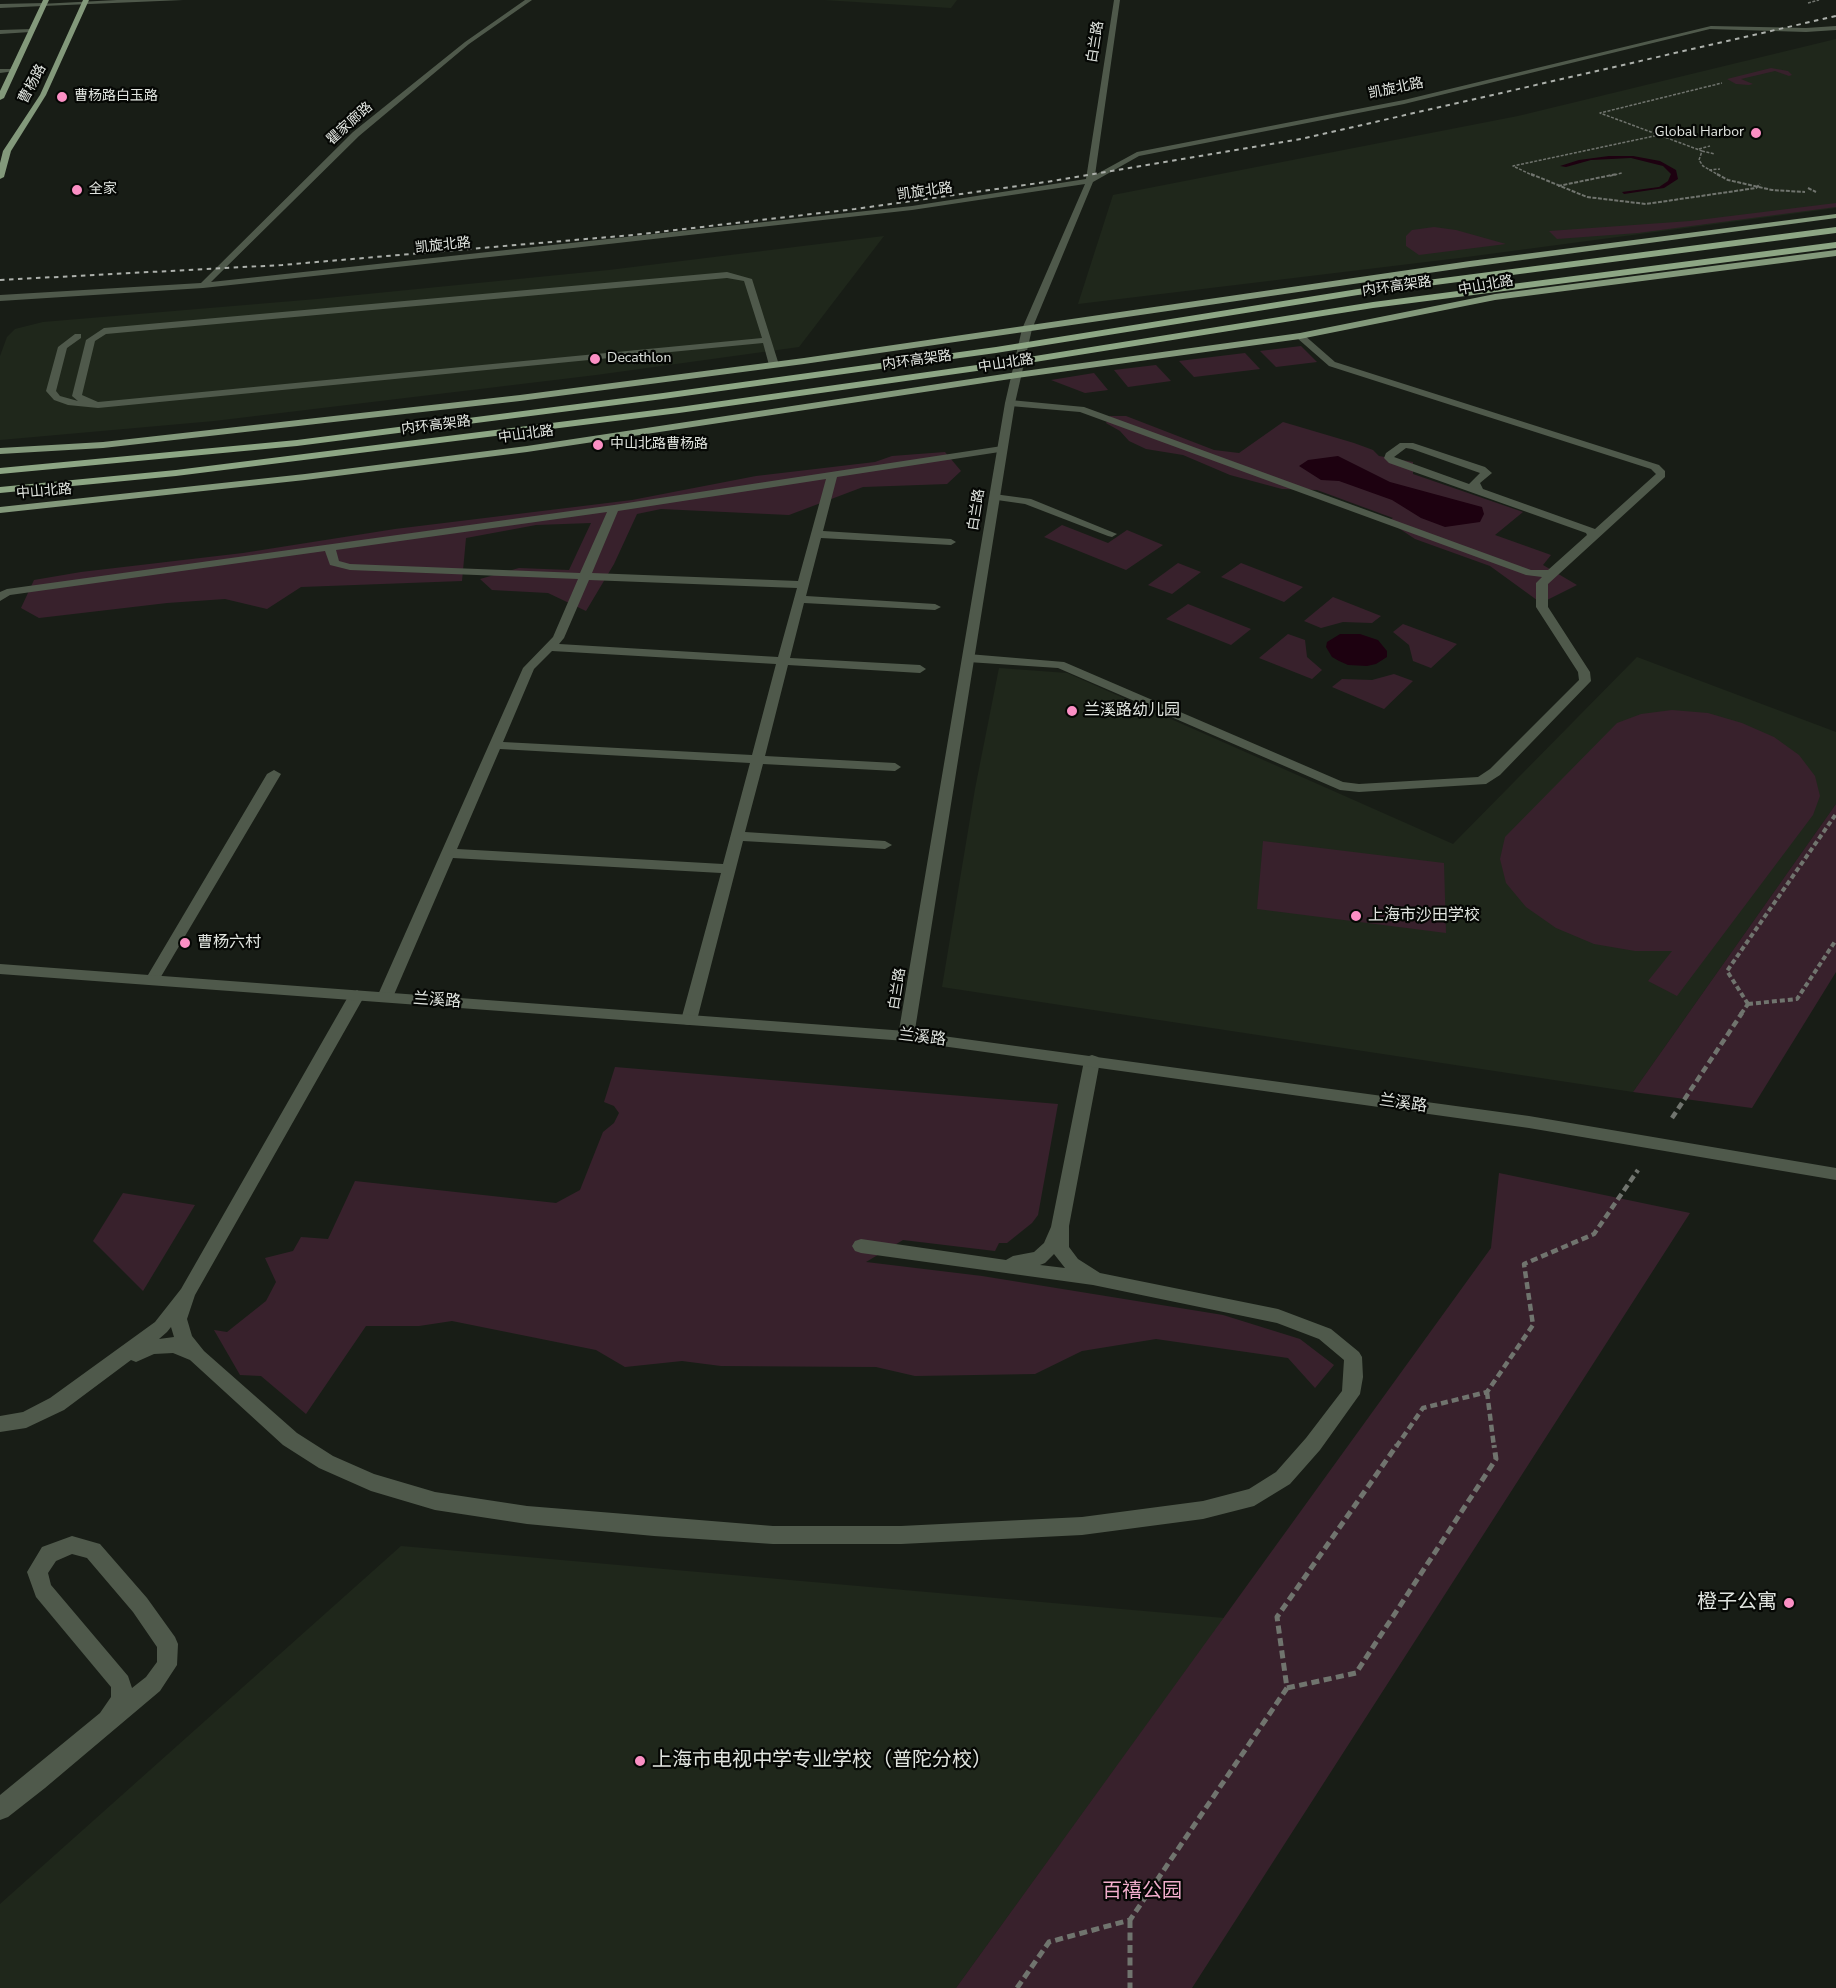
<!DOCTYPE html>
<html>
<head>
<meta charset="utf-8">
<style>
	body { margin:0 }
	canvas { display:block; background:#181d16 }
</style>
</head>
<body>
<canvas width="1836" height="1988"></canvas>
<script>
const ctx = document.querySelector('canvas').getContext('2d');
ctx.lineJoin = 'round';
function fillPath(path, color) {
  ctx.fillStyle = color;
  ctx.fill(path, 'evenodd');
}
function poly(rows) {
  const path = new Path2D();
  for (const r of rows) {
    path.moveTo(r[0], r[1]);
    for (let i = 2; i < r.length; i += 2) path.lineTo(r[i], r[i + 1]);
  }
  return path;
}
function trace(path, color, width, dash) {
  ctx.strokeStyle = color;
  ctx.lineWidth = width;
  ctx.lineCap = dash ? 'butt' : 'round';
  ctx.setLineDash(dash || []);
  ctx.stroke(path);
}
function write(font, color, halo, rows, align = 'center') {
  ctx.font = font + ' "Nunito Sans","Noto Sans SC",sans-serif';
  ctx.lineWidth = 4.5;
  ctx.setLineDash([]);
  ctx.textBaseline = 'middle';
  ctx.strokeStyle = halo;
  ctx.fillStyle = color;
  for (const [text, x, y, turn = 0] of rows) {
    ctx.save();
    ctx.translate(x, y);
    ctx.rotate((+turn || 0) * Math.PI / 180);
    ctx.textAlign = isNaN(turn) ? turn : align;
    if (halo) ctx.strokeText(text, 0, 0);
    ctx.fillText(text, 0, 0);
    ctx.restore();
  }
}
fillPath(poly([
	[824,0,957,0,951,8],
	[1836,39,1836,208,1459,258,1078,304,1113,195,1518,116],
	[884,236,799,347,596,375,214,421,0,440,0,356,7,337,15,329,43,322,317,299,609,270],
	[1637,657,1836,732,1836,804,1633,1092,942,987,975,789,999,668,1067,673,1453,844],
	[401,1546,1224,1618,956,1988,0,1988,0,1904]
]), '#1f271b');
fillPath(poly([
	[1771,68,1788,71,1792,75,1789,76,1775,71,1741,79,1753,84,1749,85,1736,84,1727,79],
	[1836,203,1836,207,1638,233,1557,239,1549,231,1690,221],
	[1434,227,1456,230,1506,244,1419,255,1406,246,1406,236,1412,230],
	[1301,346,1317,362,1276,367,1260,351],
	[1245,353,1260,369,1194,377,1179,361],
	[1156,365,1171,381,1128,387,1114,370],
	[1094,373,1108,390,1085,393,1051,380],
	[1110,416,1126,416,1214,450,1239,453,1283,422,1354,443,1373,450,1379,456,1413,462,1413,474,1523,512,1495,535,1551,555,1543,565,1577,585,1541,603,1490,566,1415,539,1388,521,1393,518,1317,490,1282,489,1230,475,1183,455,1146,449,1129,441,1120,431,1106,423],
	[945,452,961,471,947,484,863,487,789,515,661,509,637,514,614,564,586,611,548,593,492,590,480,579,519,568,569,570,591,523,536,525,466,538,462,581,301,587,267,609,225,599,167,603,39,618,21,608,34,580,81,572,243,553,395,529,632,500,756,476,875,462,892,456],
	[1062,525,1108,543,1127,530,1163,545,1126,570,1044,537],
	[1178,563,1201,572,1172,594,1148,585],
	[1241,563,1303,587,1284,602,1221,577],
	[1333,597,1381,616,1372,623,1343,622,1321,628,1304,621],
	[1188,604,1251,629,1231,645,1166,619],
	[1403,624,1457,644,1431,668,1413,661,1409,645,1393,632],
	[1288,634,1305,640,1307,657,1322,670,1312,679,1259,658],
	[1394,674,1413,681,1384,709,1332,687,1342,679,1372,680],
	[1672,710,1708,713,1742,723,1774,737,1799,755,1815,776,1820,796,1813,815,1677,996,1648,981,1672,951,1635,951,1594,944,1556,928,1526,907,1506,883,1500,859,1505,837,1617,723,1641,714],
	[1836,804,1836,972,1752,1108,1633,1092],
	[1263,841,1444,863,1446,933,1257,909],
	[615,1067,1058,1104,1038,1215,1032,1223,1007,1243,999,1243,995,1251,903,1240,866,1262,982,1276,1223,1315,1300,1339,1334,1365,1315,1388,1288,1358,1156,1339,1082,1351,1035,1374,915,1376,876,1367,721,1366,682,1361,625,1367,596,1350,452,1321,419,1326,366,1326,306,1414,261,1376,240,1375,214,1330,227,1332,266,1301,276,1282,265,1258,293,1251,301,1237,328,1239,355,1181,556,1203,580,1190,603,1132,614,1123,619,1113,614,1106,604,1102],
	[1499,1173,1690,1213,1192,1988,956,1988,1491,1248],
	[123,1193,195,1205,143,1291,93,1241]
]), '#38212c');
fillPath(poly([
	[1609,156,1633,156,1660,161,1676,170,1678,179,1664,188,1624,194,1622,192,1659,187,1668,181,1671,174,1663,166,1631,158,1591,160,1566,167,1560,166,1579,160],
	[1338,456,1390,482,1482,507,1484,514,1480,522,1445,527,1421,518,1392,500,1339,481,1321,480,1299,466,1308,460],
	[1340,634,1360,634,1378,640,1387,651,1387,657,1376,664,1367,666,1348,665,1339,661,1332,657,1326,647,1327,642]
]), '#1d0110');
trace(poly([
	[1808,3,1819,0],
	[1699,149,1710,146],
	[1702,151,1715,154],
	[1709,170,1720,169],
	[1534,176,1513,166,1659,135],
	[1610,176,1622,173],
	[1720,176,1703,166,1699,160,1702,151,1600,113,1722,83]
]), '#70746e', 1.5, [3, 1.5]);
trace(poly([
	[1531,174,1587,197,1646,204,1756,188,1760,184],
	[1717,174,1728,180,1772,190,1805,192],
	[1558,186,1617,174],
	[1808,188,1816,192]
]), '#70746e', 2, [4, 1.5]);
trace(poly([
	[1748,1004,1727,971,1836,814],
	[1748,1004,1797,999,1836,940],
	[1741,1014,1748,1004]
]), '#70746e', 4, [5, 3]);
trace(poly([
	[1672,1118,1742,1013],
	[1487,1392,1494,1447],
	[1396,1447,1423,1408,1487,1392,1533,1325,1524,1264,1594,1234,1638,1170]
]), '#70746e', 4.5, [7, 4]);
trace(poly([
	[1287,1688,1356,1673,1496,1459,1494,1445],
	[1130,1920,1130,1988],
	[1017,1988,1049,1942,1130,1920,1287,1688,1277,1617,1397,1445]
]), '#70746e', 5, [8, 4.5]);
fillPath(poly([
	[45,3,43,6,0,8,0,4,45,3],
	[32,29,30,32,0,34,0,30,32,29],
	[0,69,12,69,15,71,0,73,0,69],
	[727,272,752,279,779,365,777,367,769,365,763,343,98,408,68,405,54,400,46,391,58,347,75,334,81,334,81,338,67,348,56,391,60,396,78,401,72,396,86,340,104,328,727,272],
	[727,278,744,281,762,338,98,402,82,395,95,341,106,334,727,278],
	[1297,334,1303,334,1335,362,1659,465,1665,471,1665,477,1548,584,1548,607,1590,672,1591,681,1500,775,1486,784,1359,792,1340,790,1058,668,968,662,962,658,968,654,1064,662,1343,782,1359,784,1478,777,1490,769,1579,680,1578,672,1536,607,1536,583,1542,577,1526,575,1080,412,1010,406,1005,403,1010,400,1084,407,1531,570,1548,570,1587,535,1586,533,1389,463,1384,458,1386,453,1400,443,1413,443,1485,467,1492,473,1480,483,1483,489,1595,529,1656,474,1651,469,1329,366,1297,338,1297,334],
	[1406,448,1412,449,1480,473,1469,484,1394,457,1406,448],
	[1002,446,1007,449,1006,451,837,477,823,531,951,539,956,542,951,545,821,538,806,596,935,604,941,607,935,610,804,603,790,658,920,665,926,669,920,673,788,665,765,756,895,763,901,767,895,771,763,764,745,832,885,841,892,845,885,849,743,841,697,1020,694,1024,689,1025,684,1024,681,1020,721,873,453,858,393,997,385,1002,377,997,523,668,553,637,578,579,350,570,330,565,325,551,10,595,0,601,0,592,7,589,614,505,1002,446],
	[826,479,798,581,592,573,618,511,826,479],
	[607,512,580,573,350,564,339,561,336,550,607,512],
	[589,580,797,588,778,657,559,644,564,638,589,580],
	[552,651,776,664,752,755,503,742,534,669,552,651],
	[500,749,750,763,723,864,457,849,500,749],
	[994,494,1031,499,1117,534,1112,537,1108,536,1025,504,990,499,990,495,994,494],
	[274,770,281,774,159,980,157,984,147,984,145,980,267,774,274,770],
	[357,990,365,995,195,1295,187,1319,192,1336,204,1351,297,1433,333,1456,374,1474,435,1492,527,1506,773,1526,901,1526,1082,1517,1203,1501,1249,1489,1276,1472,1306,1438,1342,1391,1344,1360,1319,1339,1277,1323,1093,1285,861,1253,855,1251,852,1246,855,1241,861,1239,1006,1260,1013,1256,1034,1252,1044,1243,1051,1227,1084,1061,1086,1057,1092,1055,1098,1057,1100,1061,1069,1226,1069,1247,1078,1259,1100,1273,1278,1309,1331,1329,1359,1352,1362,1357,1363,1377,1360,1394,1320,1450,1290,1484,1254,1506,1203,1519,1082,1535,901,1544,773,1544,654,1536,527,1524,435,1510,371,1491,319,1468,283,1445,190,1360,173,1353,154,1354,136,1362,131,1360,64,1410,26,1428,0,1432,0,1416,23,1412,50,1398,155,1322,181,1289,349,995,357,990],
	[1054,1254,1065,1268,1040,1265,1045,1263,1054,1254],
	[171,1327,174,1337,159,1339,167,1332,171,1327],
	[72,1536,100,1544,147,1598,175,1637,178,1644,177,1665,160,1691,45,1788,8,1817,0,1820,0,1795,100,1713,111,1697,111,1687,36,1597,27,1572,42,1547,72,1536],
	[72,1554,87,1558,133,1612,157,1647,157,1662,146,1677,132,1688,128,1676,51,1585,48,1573,56,1561,72,1554]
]), '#4f594b');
fillPath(poly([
	[117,0,183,0,43,6,40,4,117,0],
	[525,0,532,0,469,44,359,136,211,282,912,206,1086,179,1114,0,1120,0,1095,175,1137,152,1404,100,1711,26,1714,28,1404,104,1139,156,1093,182,1032,329,1015,403,914,1036,911,1040,906,1041,901,1040,898,1036,1005,403,1022,329,1085,184,912,210,573,248,203,288,0,301,0,295,201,283,353,132,465,42,525,0]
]), '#4f594b');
fillPath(poly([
	[1711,26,1806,28,1836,26,1836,30,1806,32,1709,29,1711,26],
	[0,964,906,1031,1529,1116,1836,1168,1836,1180,1529,1128,906,1041,0,974,0,964]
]), '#4f594b');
fillPath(poly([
	[43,0,49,0,4,98,0,100,0,91,43,0],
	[83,0,89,0,46,95,11,151,4,177,0,179,0,163,3,151,40,95,83,0],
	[1836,214,1836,218,1470,267,804,364,520,401,103,448,0,454,0,448,103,442,520,395,804,358,1470,261,1836,214],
	[1836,250,1836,256,1495,300,1300,339,1017,378,527,452,305,480,0,513,0,507,305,474,527,446,1017,372,1300,333,1495,294,1836,250]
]), '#83997b');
fillPath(poly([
	[1836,227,1836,233,1358,295,996,353,663,399,297,446,0,474,0,468,297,440,663,393,996,347,1358,289,1836,227],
	[1836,242,1836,248,1373,308,991,369,679,413,176,476,0,493,0,487,176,470,679,407,991,363,1373,302,1836,242]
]), '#8da684');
trace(poly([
	[0,280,282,265,633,235,855,209,1046,182,1301,139,1836,16]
]), '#acb0ab', 2, [4.5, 4.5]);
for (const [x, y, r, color] of [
	[62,97,6,"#fb8fc4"],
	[1756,133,6,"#fb8fc4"],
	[77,190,6,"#fb8fc4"],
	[595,359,6,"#fb8fc4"],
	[598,445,6,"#fb8fc4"],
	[1072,711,6,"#fb8fc4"],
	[1356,916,6,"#fb8fc4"],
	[185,943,6,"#fb8fc4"],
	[1789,1603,6,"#fb8fc4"],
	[640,1761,6,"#fb8fc4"]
]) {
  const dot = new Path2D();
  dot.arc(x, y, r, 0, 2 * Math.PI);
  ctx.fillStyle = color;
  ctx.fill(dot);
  trace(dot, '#050704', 2);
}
write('14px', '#e0e4df', '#050704', [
	["白兰路",1096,42,-81],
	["曹杨路",33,84,-62],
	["凯旋北路",1396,89,-12],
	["瞿家廊路",350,124,-42],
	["凯旋北路",925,192,-8],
	["凯旋北路",443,246,-6],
	["中山北路",1486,286,-10],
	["内环高架路",1397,287,-8],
	["内环高架路",917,361,-8],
	["中山北路",1006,364,-9],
	["内环高架路",436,426,-7],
	["中山北路",526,435,-8],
	["中山北路",44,492,-5],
	["白兰路",977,510,-81],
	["白兰路",898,989,-81]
]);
write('14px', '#e0e4df', '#050704', [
	["曹杨路白玉路",74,97],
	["Global Harbor",1744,133,"right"],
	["全家",89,190],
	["Decathlon",607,359],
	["中山北路曹杨路",610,445]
], 'left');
write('16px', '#e0e4df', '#050704', [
	["兰溪路幼儿园",1084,711],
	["上海市沙田学校",1368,916],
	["曹杨六村",197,943]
], 'left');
write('16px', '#e0e4df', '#050704', [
	["兰溪路",437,1001,4],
	["兰溪路",922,1038,7],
	["兰溪路",1403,1104,8]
]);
write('20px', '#e0e4df', '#050704', [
	["橙子公寓",1777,1603],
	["上海市电视中学专业学校（普陀分校）",652,1761,"left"]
], 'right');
write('20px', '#f0accb', '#050704', [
	["百禧公园",1142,1892]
]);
</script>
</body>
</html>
